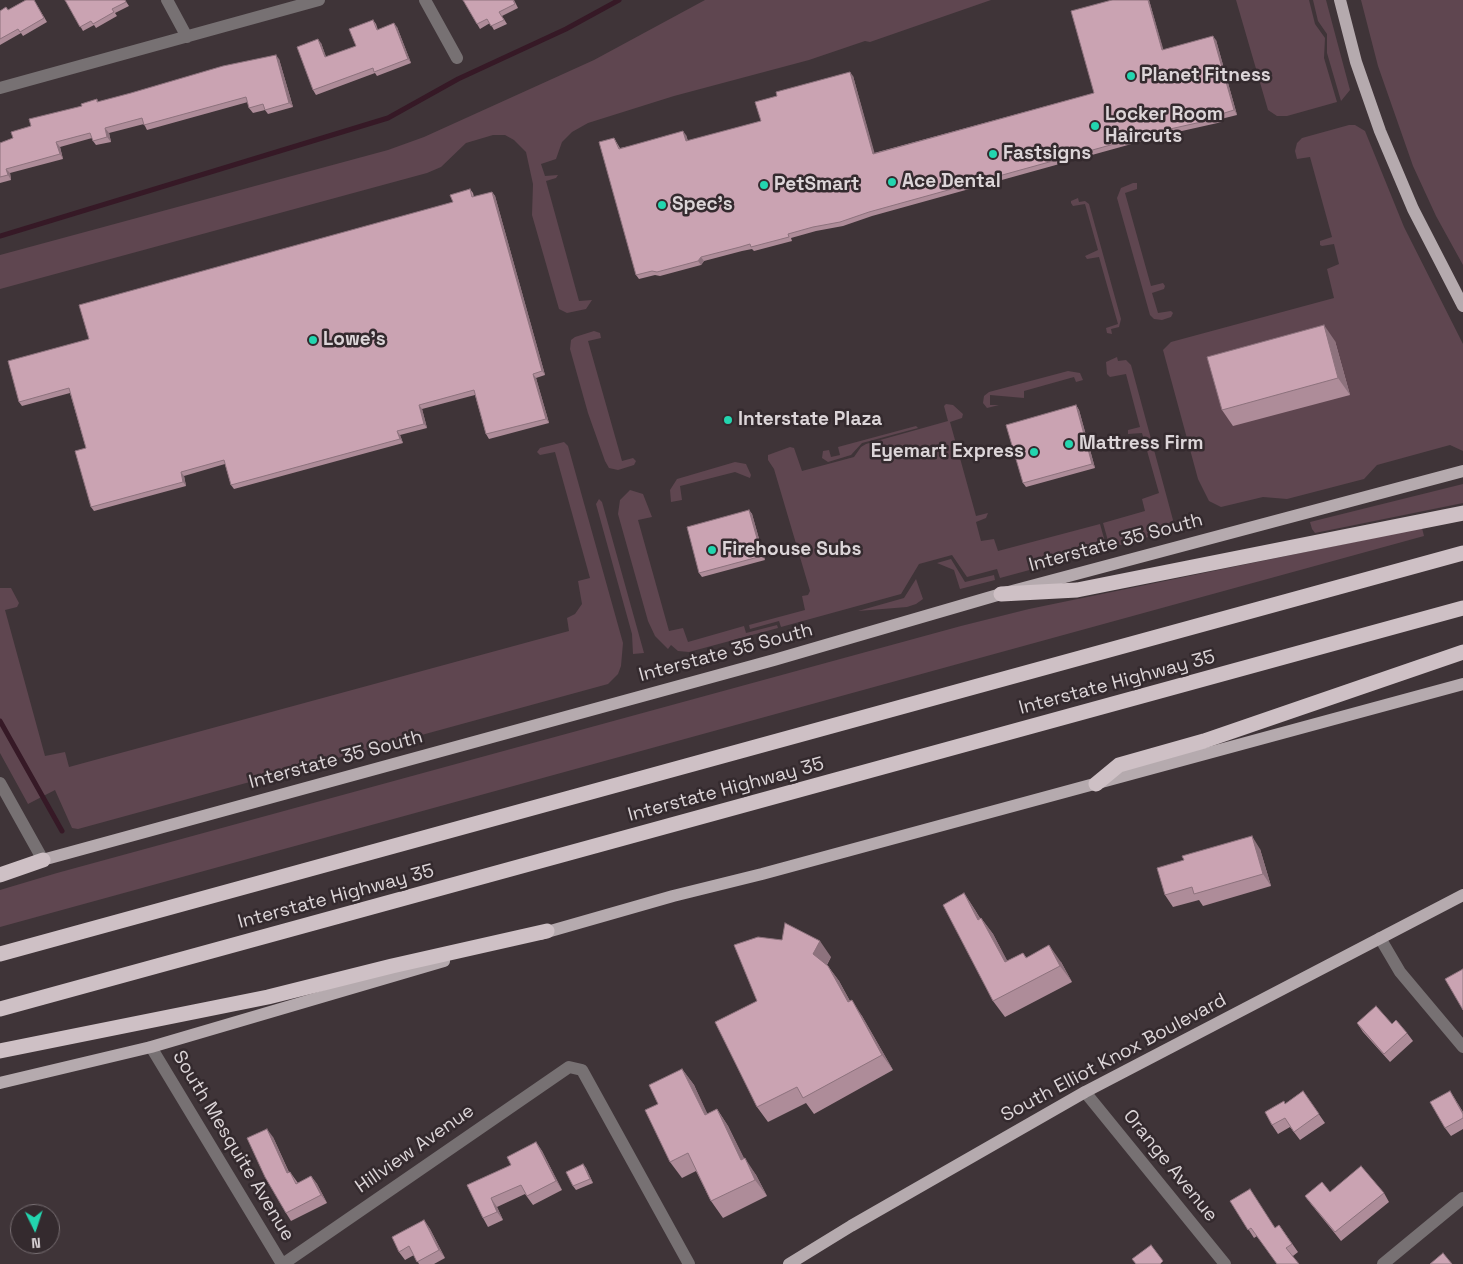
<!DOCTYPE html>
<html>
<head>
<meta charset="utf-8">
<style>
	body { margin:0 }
	#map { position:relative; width:1463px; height:1264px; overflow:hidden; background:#3f3438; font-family:"Space Grotesk",sans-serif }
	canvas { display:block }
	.north { position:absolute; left:10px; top:1204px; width:50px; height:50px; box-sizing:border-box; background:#342a2e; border:1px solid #776e72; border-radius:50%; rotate:176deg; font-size:14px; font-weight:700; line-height:20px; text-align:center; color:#dcd5d8 }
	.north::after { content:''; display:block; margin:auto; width:18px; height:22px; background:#23d5af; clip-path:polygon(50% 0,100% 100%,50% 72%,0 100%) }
</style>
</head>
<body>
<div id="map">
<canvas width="1463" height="1264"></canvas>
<div class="north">N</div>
</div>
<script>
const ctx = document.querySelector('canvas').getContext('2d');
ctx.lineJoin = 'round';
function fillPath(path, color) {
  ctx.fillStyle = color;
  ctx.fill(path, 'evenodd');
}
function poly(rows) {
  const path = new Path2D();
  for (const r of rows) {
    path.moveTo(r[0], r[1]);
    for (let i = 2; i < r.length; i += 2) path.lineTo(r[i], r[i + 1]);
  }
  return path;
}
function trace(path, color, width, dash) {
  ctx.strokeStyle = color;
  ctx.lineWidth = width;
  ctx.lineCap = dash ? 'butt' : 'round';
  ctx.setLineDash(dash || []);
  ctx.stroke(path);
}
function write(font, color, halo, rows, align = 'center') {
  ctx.font = font + ' "Space Grotesk",sans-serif';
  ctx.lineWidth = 5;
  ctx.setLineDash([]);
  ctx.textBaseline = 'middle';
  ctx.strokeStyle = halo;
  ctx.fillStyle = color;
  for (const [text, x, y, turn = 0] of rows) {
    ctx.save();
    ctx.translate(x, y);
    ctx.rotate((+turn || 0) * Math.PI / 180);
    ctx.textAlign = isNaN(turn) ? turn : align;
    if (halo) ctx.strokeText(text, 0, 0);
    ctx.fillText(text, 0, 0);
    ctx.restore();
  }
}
fillPath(poly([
	[705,0,991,0,870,42,865,41,809,60,674,96,588,123,572,132,562,142,556,159,541,164,545,176,558,175,556,178,546,181,579,301,592,300,586,309,567,313,559,309,532,215,533,184,526,152,514,140,505,135,493,135,466,143,441,167,427,173,0,289,0,255,388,150,424,137,594,60],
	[1236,0,1309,0,1315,24,1325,38,1324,58,1337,102,1287,116,1277,116,1268,110],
	[1313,0,1326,0,1350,90,1341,101,1327,53,1327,34,1318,21],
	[1361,0,1463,0,1463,265,1436,216,1413,166,1378,66],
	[1349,125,1355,125,1365,131,1404,227,1463,344,1463,451,1450,445,1377,465,1364,479,1287,499,1263,497,1221,507,1209,501,1198,479,1163,350,1171,342,1334,298,1327,269,1339,264,1334,244,1322,246,1320,245,1320,241,1332,237,1310,157,1297,159,1295,151,1297,143,1302,138],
	[1133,183,1137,183,1137,189,1125,193,1151,286,1163,283,1165,286,1164,289,1152,293,1158,313,1171,311,1173,313,1171,317,1162,320,1154,319,1150,315,1117,198,1121,188],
	[1078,198,1079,202,1085,201,1089,204,1121,319,1119,327,1111,329,1112,334,1107,333,1106,328,1118,324,1099,257,1087,259,1085,256,1098,250,1085,204,1073,206,1071,203,1071,201],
	[594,331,600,333,601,338,588,341,622,461,633,458,636,461,634,465,618,470,609,468,605,461,588,413,570,349,571,340,575,337],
	[1117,357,1118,361,1126,360,1131,365,1173,520,1171,527,1166,532,1110,548,1103,523,1145,511,1142,499,1159,493,1142,433,1128,434,1128,430,1140,427,1126,374,1110,377,1107,374,1106,362],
	[1068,371,1080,373,1083,380,1076,382,1074,377,1024,391,1024,398,990,395,990,405,999,405,987,408,983,403,984,396,989,392],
	[946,404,953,405,963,414,962,418,950,422,976,516,988,513,986,518,976,522,981,541,994,539,998,551,1100,524,1107,549,1000,578,997,569,967,577,952,555,919,564,901,594,781,627,779,621,750,629,749,625,805,610,802,596,808,595,810,591,774,469,768,460,768,455,790,447,794,448,802,471,854,457,861,447,866,444,948,421,944,406],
	[916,426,918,428,862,443,851,455,828,462,822,458,823,451,829,450,831,457,840,455,838,447],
	[564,442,568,446,623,643,621,666,618,674,608,684,78,829,72,828,55,790,28,804,0,753,0,588,11,588,19,603,17,607,5,610,45,756,65,752,69,767,569,631,567,618,575,614,582,604,578,581,590,578,555,452,540,455,537,452,540,448],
	[735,462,746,464,751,475,750,478,735,472,680,486,682,500,671,502,670,490,677,479],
	[1463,484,1463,503,1315,533,1312,529,1310,522],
	[630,490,643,494,652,517,638,520,669,631,683,628,688,642,744,626,746,633,777,625,778,628,689,652,678,651,671,645,668,649,655,636,648,621,618,514,620,500],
	[599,499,602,502,644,653,633,654,632,634,596,504],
	[1422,528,1424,536,0,927,0,890,57,873,961,626,1029,609],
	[951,559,965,582,994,575,995,580,960,589,954,570,937,563],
	[916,579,923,599,916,604,907,607,858,611,904,598]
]), '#5f4650');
trace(poly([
	[0,236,388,118,458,79,566,29,619,0],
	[0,721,62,831]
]), '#361926', 5);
trace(poly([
	[167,0,187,37],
	[425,0,457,58],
	[0,88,319,0],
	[0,783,43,860],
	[1380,938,1400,972,1463,1047],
	[151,1047,282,1264],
	[1085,1092,1225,1264],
	[283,1264,569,1067,582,1070,689,1264],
	[1383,1264,1463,1198]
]), '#777173', 12);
trace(poly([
	[1340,0,1356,62,1380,131,1413,209,1463,306],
	[35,862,774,660,1001,594,1463,471],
	[540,934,673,896,762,874,1463,684],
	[0,1083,151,1047,444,961],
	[789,1264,851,1226,1085,1092,1463,895]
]), '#b5aaae', 12);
trace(poly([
	[1001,594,1077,590,1463,513],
	[1096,784,1119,765,1204,741,1463,652],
	[0,875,43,860],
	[0,954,1463,553],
	[0,1009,1463,608],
	[0,1051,268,997,392,966,547,931]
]), '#cec0c5', 15);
fillPath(poly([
	[26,0,34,0,47,22,23,36,21,33,0,45,0,11,8,10],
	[65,0,125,0,129,6,115,13,117,16,96,28,94,25,83,31],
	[463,0,515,0,514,0,518,8,502,16,507,24,494,30,490,23,480,29],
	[1112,0,1149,0,1163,50,1216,40,1237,115,1221,119,1222,122,1164,135,872,216,843,226,816,231,791,238,792,241,754,251,752,249,742,251,704,261,701,265,660,276,655,275,639,279,636,275,614,138,620,148,686,135,688,141,761,121,853,76,874,153,1094,93],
	[373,20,376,24,378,30,397,27,411,63,377,76,375,73,316,95,313,90,321,43,326,57,356,46],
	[279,59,293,107,268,114,265,110,253,113,249,108,248,102,147,130,144,124,109,133,111,142,96,145,93,141,92,138,60,147,63,159,10,173,11,180,0,183,0,143,13,138,31,126,82,106,97,99,98,102],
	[470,189,473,193,474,197,492,192,495,196,545,375,536,378,549,423,489,439,486,434,475,395,422,409,427,428,400,435,403,443,234,489,231,485,225,464,184,476,186,486,94,511,91,507,86,448,70,393,22,406,19,402,89,339,453,202],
	[1335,341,1350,395,1233,426,1222,410],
	[1076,405,1079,410,1095,468,1026,487,1023,483],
	[749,510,752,514,765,560,702,577,699,573],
	[1260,849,1271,886,1203,906,1199,900,1173,907,1165,895],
	[964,893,975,910,980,918,981,918,993,934,1007,961,1023,953,1026,957,1061,962,1072,982,1005,1017,993,1001],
	[831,957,827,965,839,981,850,1001,862,1016,893,1070,814,1114,806,1103,768,1122,757,1107,757,1001],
	[1357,1023,1407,1033,1413,1041,1390,1062,1363,1032],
	[682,1069,694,1085,707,1114,717,1109,728,1126,744,1159,756,1175,767,1196,723,1218,711,1201,696,1171,682,1178,670,1162,658,1104],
	[1303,1091,1325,1123,1300,1140,1290,1127,1278,1134,1272,1125,1285,1104],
	[1450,1091,1463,1112,1463,1129,1451,1136,1445,1128],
	[273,1137,289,1172,290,1172,298,1183,311,1176,317,1184,327,1203,291,1221,286,1213],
	[536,1142,542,1151,562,1190,533,1205,525,1194,497,1207,503,1220,488,1227,483,1218,467,1185,511,1165],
	[583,1164,586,1168,593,1183,576,1190,573,1186],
	[1384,1193,1389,1202,1341,1241,1311,1204,1305,1196],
	[1230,1201,1275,1228,1279,1225,1298,1252,1293,1256,1257,1236,1254,1238],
	[424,1220,430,1229,445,1258,434,1264,419,1264,414,1255,405,1260,399,1252]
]), '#ae8c99');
fillPath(poly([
	[1148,0,1149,0,1165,55,1162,50],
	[394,23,397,27,411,63,408,59],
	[1213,36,1216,40,1237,115,1234,110],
	[318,39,321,43,328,62,325,57],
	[276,55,279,59,293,107,289,103],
	[850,72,853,76,876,158,873,154],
	[105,128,109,133,111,142,107,137],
	[683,131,686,135,689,145,686,141],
	[56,142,60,147,63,159,60,154],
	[6,169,10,173,11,180,8,175],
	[492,192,495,196,545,375,542,371],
	[701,257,704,261,701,265,698,261],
	[1324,325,1335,341,1350,395,1338,378],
	[533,374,536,378,549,423,546,419],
	[419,405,422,409,427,428,424,424],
	[1076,405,1079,410,1095,468,1092,464],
	[397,431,400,435,403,443,400,439],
	[181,472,184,476,186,486,183,482],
	[749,510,752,514,765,560,762,556],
	[1252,836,1260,849,1271,886,1263,874],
	[964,893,975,910,989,936,978,920],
	[981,918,993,934,1017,979,1005,962],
	[820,941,831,957,824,969,813,954],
	[1049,945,1061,962,1072,982,1060,966],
	[828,966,839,981,859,1018,848,1002],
	[852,1000,862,1016,893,1070,882,1055],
	[682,1069,694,1085,716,1132,705,1115],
	[1450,1091,1463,1112,1463,1114],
	[717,1109,728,1126,753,1176,741,1160],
	[267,1129,273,1137,293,1182,287,1173],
	[536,1142,542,1151,562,1190,556,1181],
	[745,1158,756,1175,767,1196,755,1180],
	[583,1164,586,1168,593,1183,590,1179],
	[311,1176,317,1184,327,1203,321,1195],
	[491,1198,497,1207,503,1220,497,1212],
	[424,1220,430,1229,445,1258,439,1250]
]), '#8d727d');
const building = poly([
	[26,0,34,0,44,18,20,32,18,29,0,39,0,11,6,7,8,10,26,0],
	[65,0,125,0,126,2,112,9,114,12,93,24,91,21,80,27,65,0],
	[463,0,513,0,515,4,499,12,504,20,491,26,487,19,477,24,463,0],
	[1112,0,1148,0,1162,50,1213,36,1234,110,1218,115,1219,118,1161,131,869,212,840,222,813,227,788,234,789,237,751,247,750,244,740,247,701,257,698,261,657,272,652,271,636,275,599,142,614,138,619,149,683,131,686,141,761,121,755,102,777,96,776,92,850,72,873,154,1094,93,1071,11,1112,0],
	[373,20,377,30,394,23,408,59,374,72,373,68,313,90,297,47,318,39,325,57,356,46,349,29,373,20],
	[276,55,289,103,265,110,263,104,249,108,246,97,144,125,142,118,105,128,107,137,93,141,90,133,56,142,60,154,6,169,8,175,0,177,0,143,13,138,11,132,31,126,29,119,82,106,81,104,97,99,97,102,131,93,223,66,276,55],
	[470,189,472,197,492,192,542,371,533,374,546,419,486,434,474,390,419,405,424,424,397,431,400,439,231,485,224,460,181,472,183,482,91,507,75,451,86,448,69,388,19,402,8,361,89,339,79,305,453,202,450,195,470,189],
	[1324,325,1338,378,1222,410,1207,357,1324,325],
	[1076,405,1092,464,1023,483,1006,425,1076,405],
	[749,510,762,556,699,573,687,527,749,510],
	[1252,836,1263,874,1194,894,1192,887,1165,895,1157,868,1184,860,1182,856,1252,836],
	[964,893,978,920,981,918,1005,962,1023,953,1026,958,1049,945,1060,966,993,1001,943,905,964,893],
	[785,923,820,941,813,954,828,966,848,1002,852,1000,882,1055,803,1098,797,1087,757,1107,715,1022,757,1001,734,945,758,937,782,940,785,923],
	[1463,969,1463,1010,1445,979,1463,969],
	[1376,1006,1392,1024,1396,1020,1407,1033,1384,1054,1357,1023,1376,1006],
	[682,1069,705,1115,717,1109,741,1160,745,1158,755,1180,711,1201,688,1153,670,1162,645,1110,658,1104,649,1085,682,1069],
	[1303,1091,1319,1114,1294,1132,1285,1118,1272,1125,1265,1112,1284,1101,1285,1104,1303,1091],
	[1450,1091,1463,1114,1463,1118,1445,1128,1430,1102,1450,1091],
	[267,1129,287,1173,290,1172,296,1184,311,1176,321,1195,286,1213,265,1177,247,1138,267,1129],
	[536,1142,556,1181,527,1196,521,1185,491,1198,497,1212,483,1218,467,1185,511,1165,507,1157,536,1142],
	[583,1164,590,1179,573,1186,566,1172,583,1164],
	[1361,1166,1384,1193,1335,1232,1305,1196,1322,1182,1330,1192,1361,1166],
	[1250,1189,1275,1228,1279,1225,1292,1244,1286,1248,1299,1264,1277,1264,1251,1228,1248,1230,1230,1201,1250,1189],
	[424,1220,439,1250,417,1262,409,1246,399,1252,392,1237,424,1220],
	[1151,1245,1163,1261,1160,1264,1136,1264,1132,1259,1151,1245],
	[1443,1253,1452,1264,1430,1264,1443,1253]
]);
fillPath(building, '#caa3b2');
trace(building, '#8d727d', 1);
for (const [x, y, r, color] of [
	[1131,76,5,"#23d5af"],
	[1095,126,5,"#23d5af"],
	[993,154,5,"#23d5af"],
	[892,182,5,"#23d5af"],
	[764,185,5,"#23d5af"],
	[662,205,5,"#23d5af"],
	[313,340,5,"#23d5af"],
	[728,420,5,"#23d5af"],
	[1069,444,5,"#23d5af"],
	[1034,452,5,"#23d5af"],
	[712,550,5,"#23d5af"]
]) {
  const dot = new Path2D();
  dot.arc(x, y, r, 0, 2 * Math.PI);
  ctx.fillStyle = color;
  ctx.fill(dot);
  trace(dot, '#342a2e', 2);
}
write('bold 19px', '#dcd5d8', '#342a2e', [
	["Planet Fitness",1141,76],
	["Locker Room",1105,115],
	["Haircuts",1105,137],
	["Fastsigns",1003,154],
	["Ace Dental",902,182],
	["PetSmart",774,185],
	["Spec's",672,205],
	["Lowe's",323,340],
	["Interstate Plaza",738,420],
	["Mattress Firm",1079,444],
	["Eyemart Express",1024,452,"right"],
	["Firehouse Subs",722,550]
], 'left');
write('19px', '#dcd5d8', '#342a2e', [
	["Interstate 35 South",1116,543,-15],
	["Interstate 35 South",726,653,-15],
	["Interstate Highway 35",1117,683,-15],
	["Interstate 35 South",336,760,-15],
	["Interstate Highway 35",726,790,-15],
	["Interstate Highway 35",336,897,-15],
	["South Elliot Knox Boulevard",1114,1058,-28],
	["South Mesquite Avenue",233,1146,59],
	["Hillview Avenue",415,1149,-35],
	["Orange Avenue",1170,1166,51]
]);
</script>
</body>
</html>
